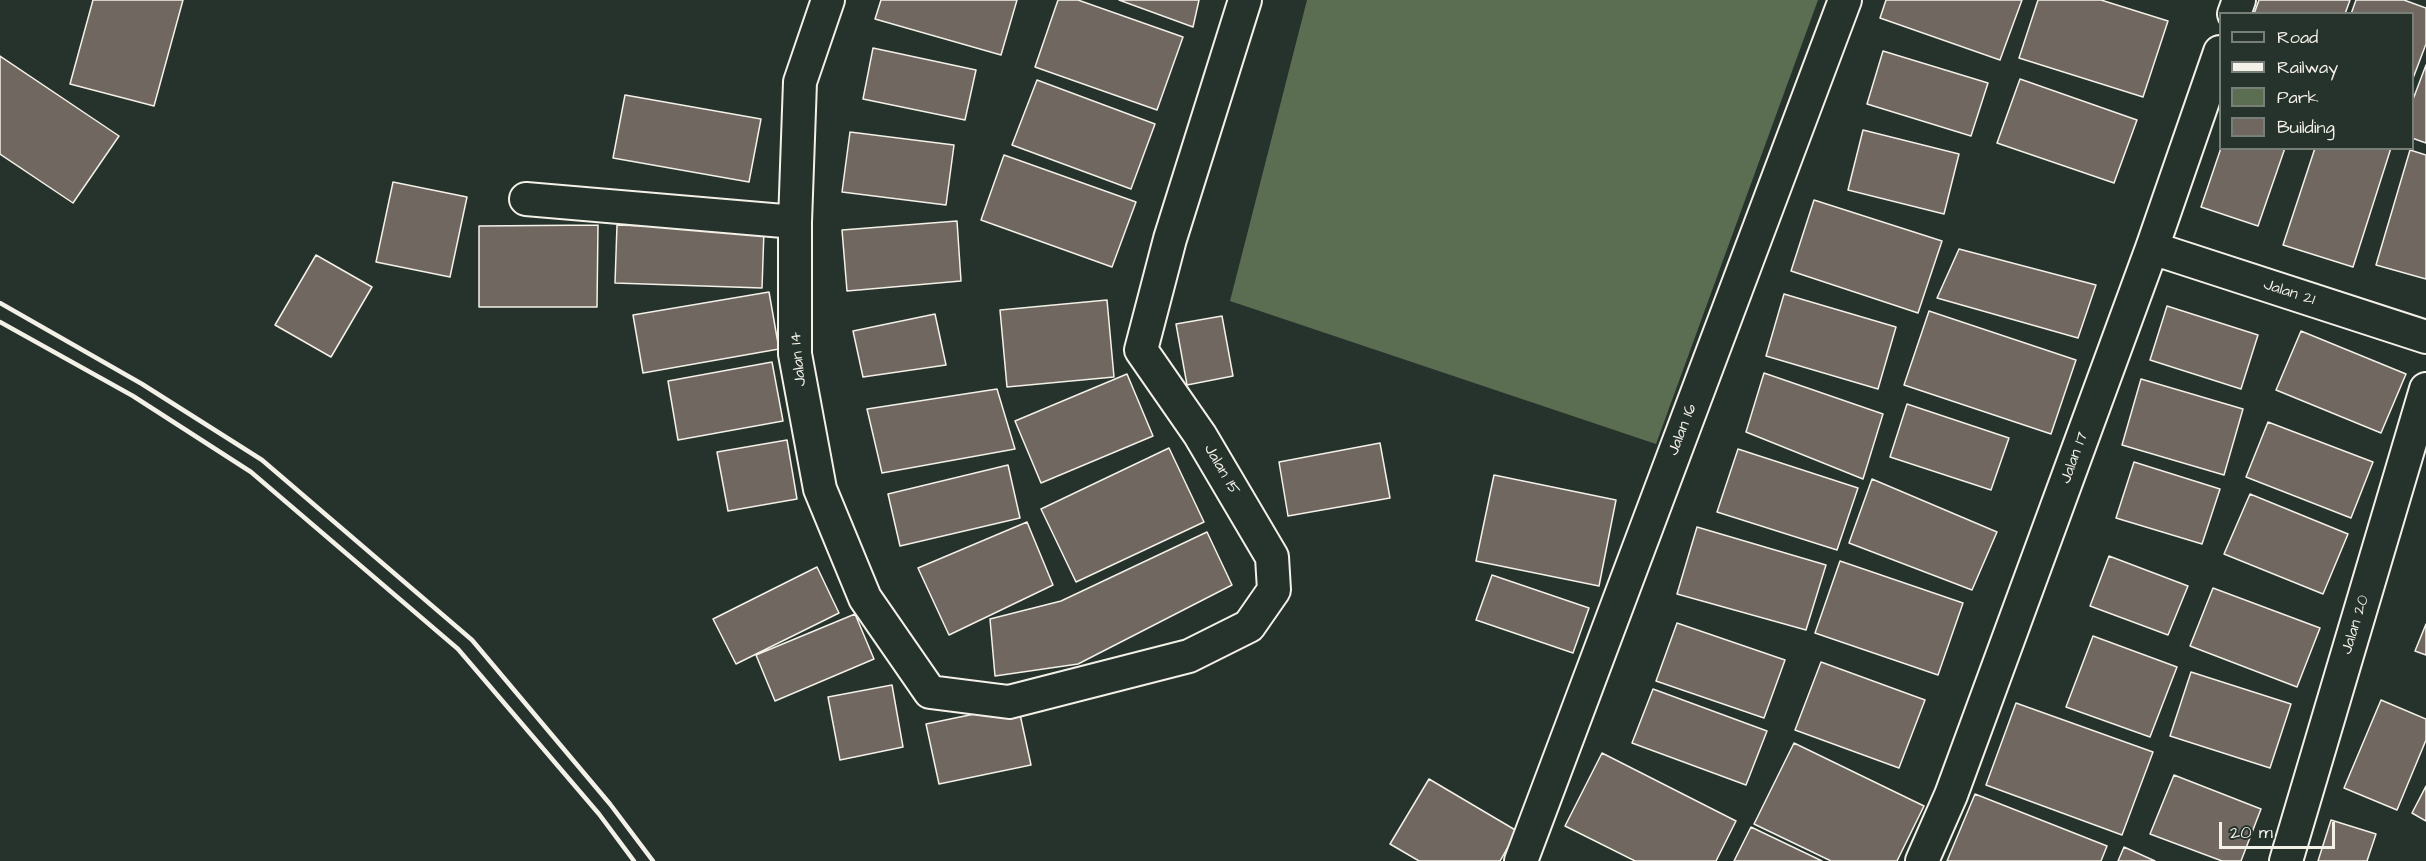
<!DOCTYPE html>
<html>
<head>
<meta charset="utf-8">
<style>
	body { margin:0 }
	#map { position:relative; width:2426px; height:861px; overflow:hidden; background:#26332d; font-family:"Architects Daughter",sans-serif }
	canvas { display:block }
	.legend { position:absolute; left:2219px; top:12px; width:195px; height:138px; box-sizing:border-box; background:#26332d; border:2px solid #787f78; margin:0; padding:8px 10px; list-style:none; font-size:18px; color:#f4f1e8 }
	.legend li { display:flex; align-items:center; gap:12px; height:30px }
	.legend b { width:30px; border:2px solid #787f78 }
	.scale { position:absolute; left:2219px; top:822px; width:116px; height:27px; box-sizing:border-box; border:3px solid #f4f1e8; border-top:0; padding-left:8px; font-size:18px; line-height:21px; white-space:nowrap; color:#f4f1e8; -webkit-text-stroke:4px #26332d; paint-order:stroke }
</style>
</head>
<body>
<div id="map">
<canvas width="2426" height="861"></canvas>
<ul class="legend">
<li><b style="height:8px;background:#26332d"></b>Road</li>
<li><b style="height:8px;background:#f4f1e8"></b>Railway</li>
<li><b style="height:16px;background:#5b6e51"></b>Park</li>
<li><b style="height:16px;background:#706760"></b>Building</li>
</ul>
<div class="scale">20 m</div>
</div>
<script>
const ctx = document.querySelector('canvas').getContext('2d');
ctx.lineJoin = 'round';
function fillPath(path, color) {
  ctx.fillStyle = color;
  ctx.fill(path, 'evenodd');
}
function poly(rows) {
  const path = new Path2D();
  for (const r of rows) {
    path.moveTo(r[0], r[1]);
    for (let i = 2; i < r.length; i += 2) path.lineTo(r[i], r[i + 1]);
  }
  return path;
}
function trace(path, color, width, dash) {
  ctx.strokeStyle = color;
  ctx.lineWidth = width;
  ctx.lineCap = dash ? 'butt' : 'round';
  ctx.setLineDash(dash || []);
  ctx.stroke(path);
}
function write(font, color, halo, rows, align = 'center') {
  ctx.font = font + ' "Architects Daughter",sans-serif';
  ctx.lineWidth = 6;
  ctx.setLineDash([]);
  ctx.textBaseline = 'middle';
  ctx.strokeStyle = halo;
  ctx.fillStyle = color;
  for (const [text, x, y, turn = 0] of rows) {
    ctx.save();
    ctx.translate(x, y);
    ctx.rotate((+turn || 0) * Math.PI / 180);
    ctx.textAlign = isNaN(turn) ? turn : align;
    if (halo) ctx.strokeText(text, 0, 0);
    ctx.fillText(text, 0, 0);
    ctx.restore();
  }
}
fillPath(poly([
	[1307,0,1818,0,1656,444,1230,301]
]), '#5b6e51');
const building = poly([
	[93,0,183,0,154,106,70,84,93,0],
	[881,0,1017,0,1001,55,875,19,881,0],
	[1058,0,1078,0,1183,37,1157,110,1035,67,1058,0],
	[1119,0,1199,0,1193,27,1119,0],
	[1886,0,2022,0,2000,60,1880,18,1886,0],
	[2038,0,2101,0,2168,21,2143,97,2019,58,2038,0],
	[2259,0,2350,0,2345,14,2254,14,2259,0],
	[2356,0,2404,0,2426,8,2426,44,2412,81,2412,14,2351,14,2356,0],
	[873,48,976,70,965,120,863,99,873,48],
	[1883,51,1988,83,1971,136,1867,104,1883,51],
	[0,56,119,136,73,203,0,154,0,56],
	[2426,65,2426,143,2412,138,2412,102,2426,65],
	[2020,79,2137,120,2114,183,1997,143,2020,79],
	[1037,80,1155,124,1131,189,1012,145,1037,80],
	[625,95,761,119,749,182,613,158,625,95],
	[1863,130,1959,154,1944,214,1848,190,1863,130],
	[850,132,954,145,946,205,842,192,850,132],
	[2221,148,2285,148,2258,226,2201,207,2221,148],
	[2315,148,2391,148,2353,267,2283,245,2315,148],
	[2410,150,2426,155,2426,279,2376,265,2410,150],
	[1004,155,1136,202,1112,267,981,220,1004,155],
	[393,182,467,197,450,277,376,262,393,182],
	[1814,200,1942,241,1918,313,1791,271,1814,200],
	[957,221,961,281,847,291,842,230,957,221],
	[598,225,597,307,479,307,479,226,598,225],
	[617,225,764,230,762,288,615,283,617,225],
	[1959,249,2096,285,2078,338,1937,298,1959,249],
	[316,255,372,287,331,357,275,325,316,255],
	[769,292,779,349,643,373,633,315,769,292],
	[1784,294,1896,327,1878,389,1766,356,1784,294],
	[1107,300,1114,377,1007,387,1000,310,1107,300],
	[2167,306,2258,335,2241,389,2150,360,2167,306],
	[1929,311,2076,360,2051,434,1904,385,1929,311],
	[935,314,946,365,863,377,853,331,935,314],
	[1222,316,1233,376,1187,385,1176,324,1222,316],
	[2301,331,2406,374,2381,433,2276,390,2301,331],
	[772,362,783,421,678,440,668,381,772,362],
	[1764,373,1883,414,1863,479,1746,432,1764,373],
	[1127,374,1153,436,1041,483,1015,421,1127,374],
	[2141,379,2243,409,2224,475,2122,445,2141,379],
	[997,389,1015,449,882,473,867,409,997,389],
	[1907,404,2009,438,1991,490,1890,457,1907,404],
	[2268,422,2373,462,2351,518,2246,477,2268,422],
	[787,440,797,499,728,511,717,452,787,440],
	[1380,443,1390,498,1288,516,1279,462,1380,443],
	[1169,448,1204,522,1076,582,1041,509,1169,448],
	[1738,449,1858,488,1837,550,1717,512,1738,449],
	[2134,462,2220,489,2202,544,2116,518,2134,462],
	[1008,465,1020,518,900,546,888,494,1008,465],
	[1494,475,1616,500,1599,586,1476,561,1494,475],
	[1872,479,1997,532,1972,590,1849,543,1872,479],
	[2250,494,2348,534,2323,594,2224,554,2250,494],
	[1027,522,1053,585,949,635,918,568,1027,522],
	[1697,527,1826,565,1806,630,1677,594,1697,527],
	[1207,532,1232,585,1078,664,995,676,990,619,1061,601,1207,532],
	[2109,556,2188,586,2168,635,2090,606,2109,556],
	[1840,561,1963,603,1938,675,1815,633,1840,561],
	[817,567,839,613,736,664,713,619,817,567],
	[1492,575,1589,608,1573,653,1476,620,1492,575],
	[2213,588,2320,628,2297,687,2190,646,2213,588],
	[855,614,874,659,775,701,756,655,855,614],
	[1677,623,1785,660,1764,718,1656,681,1677,623],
	[2426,624,2426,655,2415,651,2426,624],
	[2093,636,2177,667,2150,737,2066,707,2093,636],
	[1821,662,1925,700,1899,768,1795,730,1821,662],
	[2191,672,2291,704,2270,768,2170,736,2191,672],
	[892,685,903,747,840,760,828,697,892,685],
	[1653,689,1767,731,1746,785,1632,743,1653,689],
	[2381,700,2426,719,2426,740,2397,810,2344,788,2381,700],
	[2016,703,2153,752,2122,835,1986,785,2016,703],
	[1018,705,1031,765,939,784,926,724,1018,705],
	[1794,743,1924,806,1897,861,1831,861,1754,824,1794,743],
	[1602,753,1736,821,1716,861,1635,861,1565,826,1602,753],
	[2174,775,2261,809,2241,861,2222,861,2150,834,2174,775],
	[1429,779,1517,831,1500,861,1419,861,1390,844,1429,779],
	[2426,786,2426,821,2412,813,2426,786],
	[1975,794,2107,846,2101,861,1947,861,1975,794],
	[2331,820,2376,834,2367,861,2318,861,2331,820],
	[1751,827,1822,861,1734,861,1751,827],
	[2124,847,2155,861,2118,861,2124,847]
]);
fillPath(building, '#706760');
trace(building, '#f4f1e8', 1.5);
const minor = poly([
	[828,0,800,82,795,222,795,354,820,489,865,598,930,692,1009,702,1189,656,1249,626,1274,590,1272,557,1200,435,1141,350,1170,239,1245,0],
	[2234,14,2239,0],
	[526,199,795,222],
	[2152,248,2426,337],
	[1521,861,1845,0],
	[1922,861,1951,795,2152,248,2220,52],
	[2286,861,2426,389]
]);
trace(minor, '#f4f1e8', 36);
trace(minor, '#26332d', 32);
trace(poly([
	[0,303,142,384,262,460,472,640,610,804,653,861],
	[0,322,133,396,251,472,458,649,599,814,634,861]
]), '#f4f1e8', 4.5);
write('16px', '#f4f1e8', '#26332d', [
	["Jalan 21",2289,293,18],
	["Jalan 14",799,359,-96],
	["Jalan 16",1683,430,-69],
	["Jalan 17",2075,458,-70],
	["Jalan 15",1221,470,60],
	["Jalan 20",2356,625,-73]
]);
</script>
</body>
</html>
